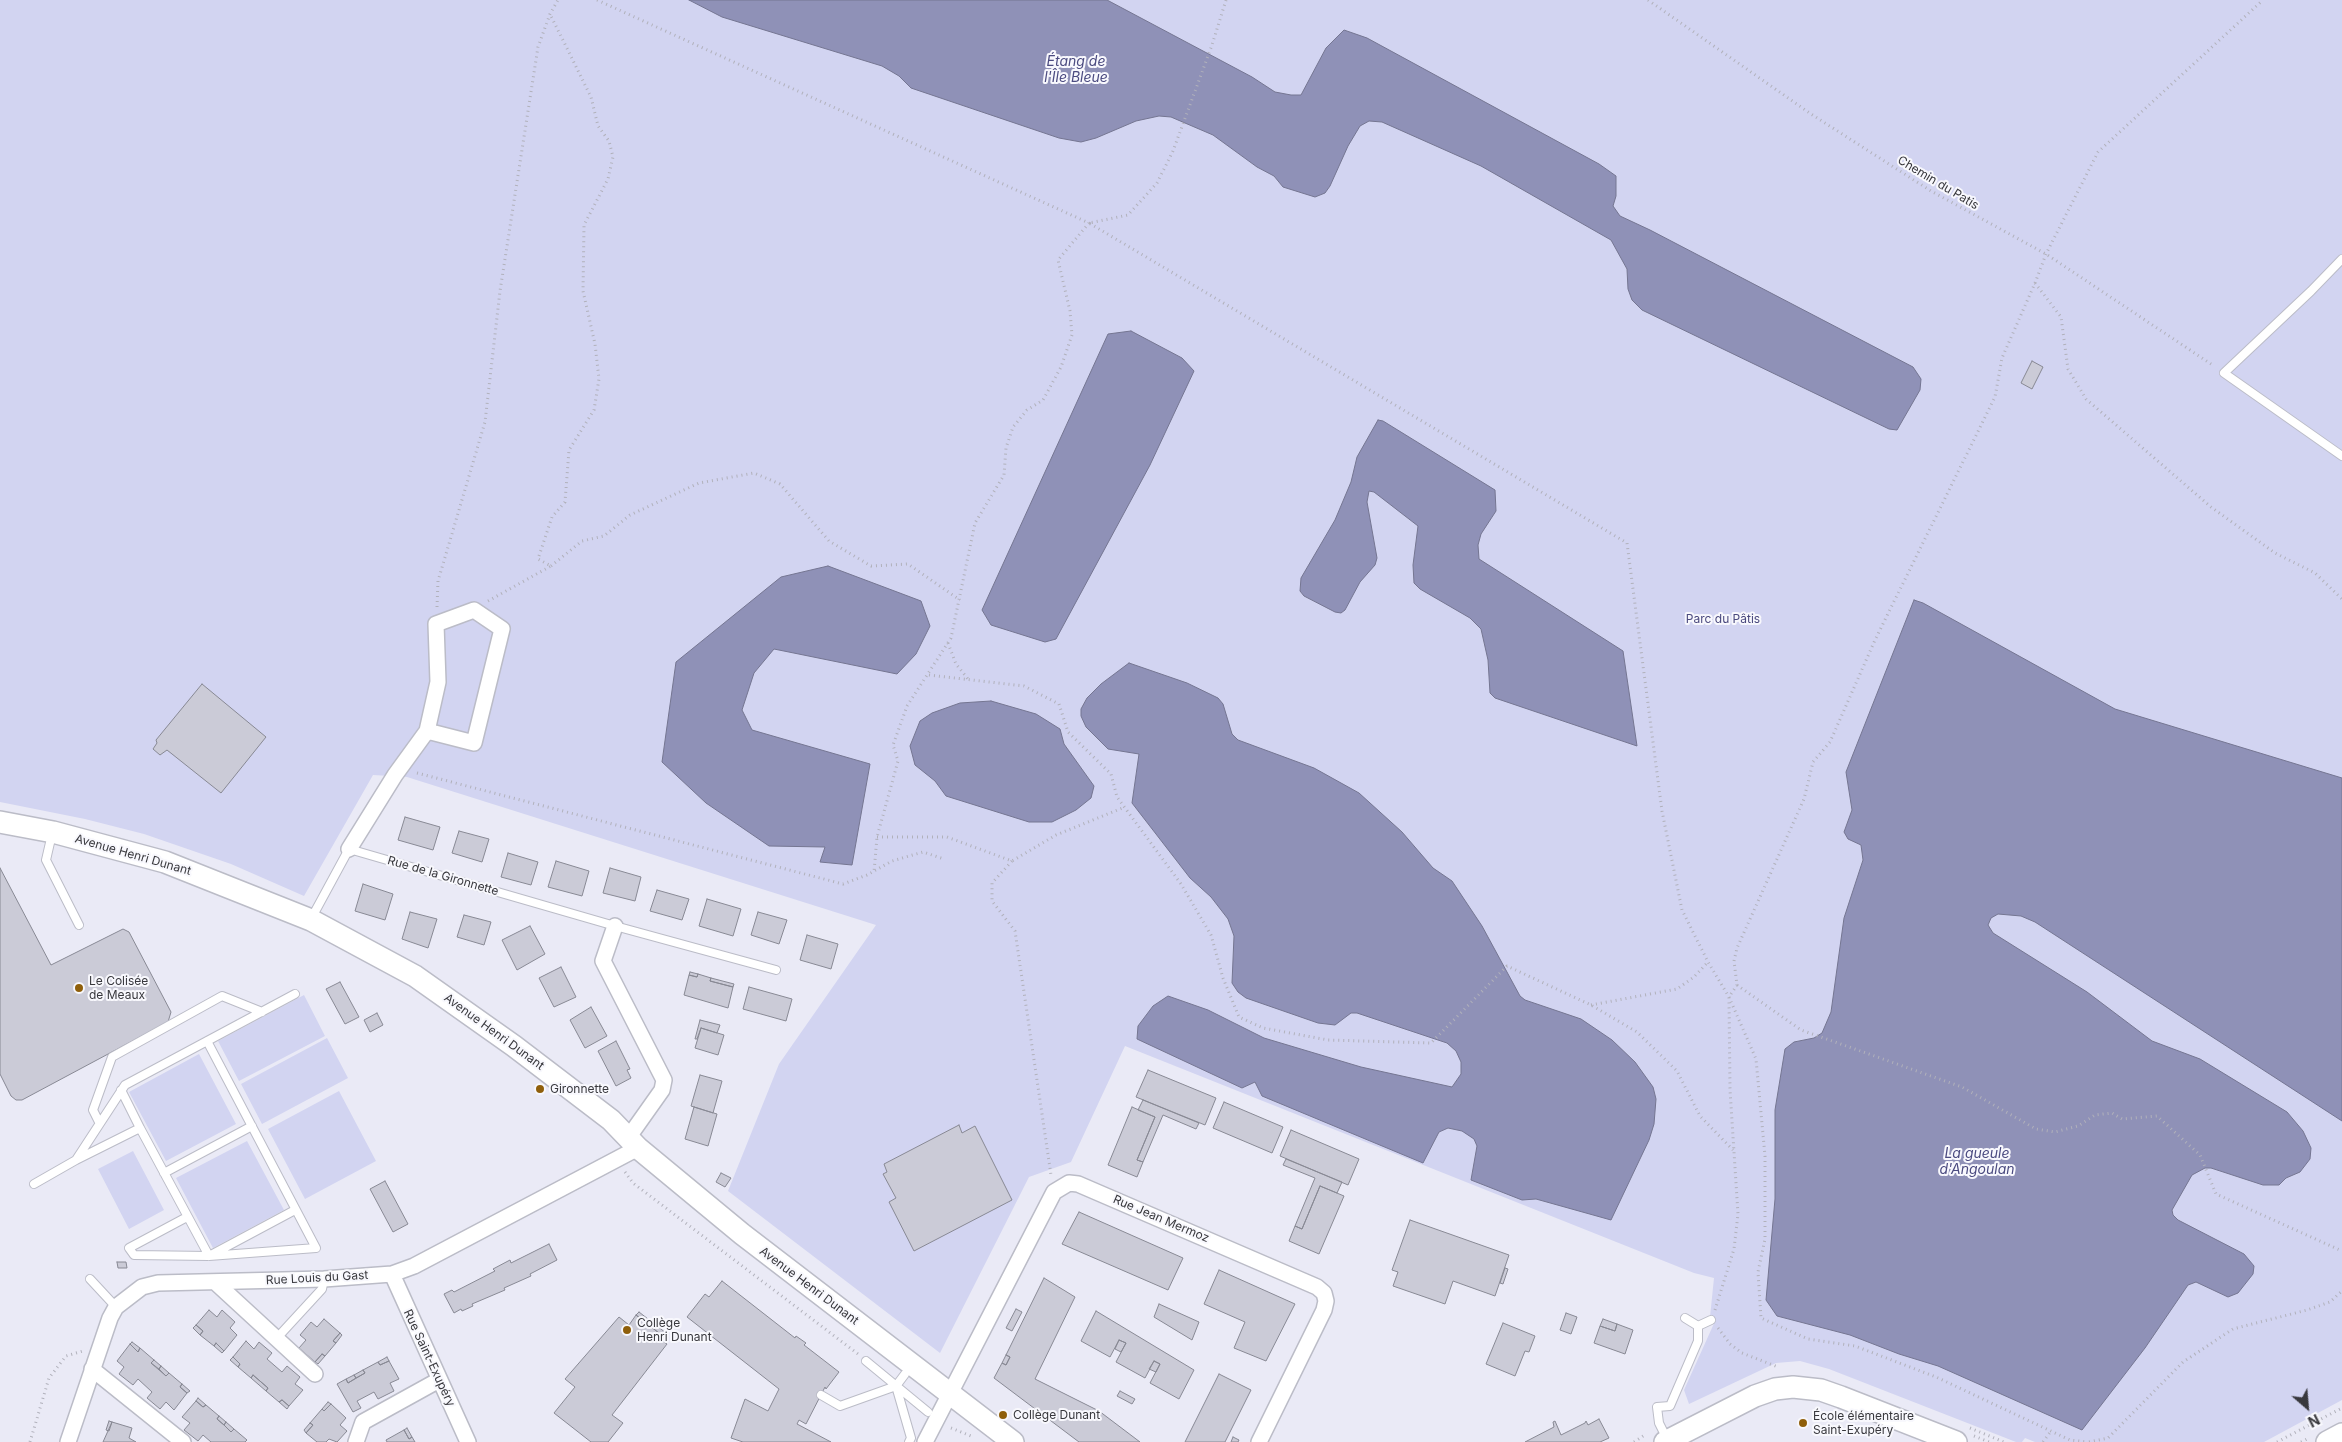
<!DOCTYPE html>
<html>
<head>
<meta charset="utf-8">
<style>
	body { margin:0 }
	#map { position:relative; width:2342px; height:1442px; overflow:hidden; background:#eaeaf6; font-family:Inter,sans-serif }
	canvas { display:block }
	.north { position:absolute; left:2282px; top:1382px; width:50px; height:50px; -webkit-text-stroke:4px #f8f8fd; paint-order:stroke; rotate:153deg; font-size:14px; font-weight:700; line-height:20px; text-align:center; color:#38383d }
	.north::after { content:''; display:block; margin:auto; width:18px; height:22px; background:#38383d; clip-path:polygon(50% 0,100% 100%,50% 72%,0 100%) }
</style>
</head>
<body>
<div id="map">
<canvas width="2342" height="1442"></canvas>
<div class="north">N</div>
</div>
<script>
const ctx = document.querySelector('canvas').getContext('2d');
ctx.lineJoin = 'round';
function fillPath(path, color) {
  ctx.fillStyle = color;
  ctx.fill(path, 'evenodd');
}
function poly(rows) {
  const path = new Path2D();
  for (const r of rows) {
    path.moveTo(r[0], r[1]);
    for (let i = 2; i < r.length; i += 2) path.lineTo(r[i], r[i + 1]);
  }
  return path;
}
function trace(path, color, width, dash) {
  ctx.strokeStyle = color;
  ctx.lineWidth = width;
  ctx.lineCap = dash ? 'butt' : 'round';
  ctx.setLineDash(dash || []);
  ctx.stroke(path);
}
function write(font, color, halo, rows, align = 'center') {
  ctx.font = font + ' Inter,sans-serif';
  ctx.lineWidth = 4;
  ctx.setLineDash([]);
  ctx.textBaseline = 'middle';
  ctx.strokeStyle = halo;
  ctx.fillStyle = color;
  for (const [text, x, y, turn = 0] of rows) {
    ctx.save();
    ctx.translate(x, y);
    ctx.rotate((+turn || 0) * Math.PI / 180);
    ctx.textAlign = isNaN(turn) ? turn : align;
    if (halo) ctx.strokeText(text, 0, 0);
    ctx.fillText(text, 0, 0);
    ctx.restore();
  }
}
fillPath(poly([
	[0,0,2342,0,2342,1400,2264,1442,2035,1442,2025,1438,2022,1442,2016,1442,1829,1369,1800,1361,1776,1363,1689,1404,1684,1390,1716,1319,1710,1317,1714,1278,1694,1273,1125,1046,1071,1162,1029,1177,940,1353,728,1191,779,1064,876,925,407,777,373,775,304,896,231,864,144,834,85,819,0,802],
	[304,995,325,1036,239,1081,218,1041],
	[327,1038,348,1078,262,1124,241,1084],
	[199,1054,236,1124,166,1161,129,1092],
	[339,1091,376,1161,305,1199,268,1129],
	[247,1141,284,1210,213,1248,176,1178],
	[133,1151,164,1210,129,1229,98,1169]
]), '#d2d4f1');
const water = poly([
	[689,0,1107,0,1252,77,1275,92,1291,95,1301,95,1326,48,1344,30,1367,38,1599,164,1616,176,1616,196,1613,206,1620,216,1650,230,1913,367,1921,379,1920,390,1897,430,1889,429,1642,310,1632,300,1628,289,1627,269,1611,240,1481,166,1382,122,1369,121,1360,126,1348,146,1330,186,1325,193,1315,197,1283,187,1274,176,1257,167,1213,135,1171,117,1159,116,1136,121,1096,138,1081,142,1059,138,911,88,899,76,882,66,722,17,689,0],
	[1131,331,1182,358,1194,371,1150,465,1056,639,1045,642,991,625,982,610,1108,334,1131,331],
	[1378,420,1383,421,1495,490,1496,511,1481,534,1478,545,1479,559,1623,651,1637,746,1495,698,1490,693,1488,660,1481,629,1470,618,1420,589,1414,583,1413,565,1418,526,1374,492,1369,491,1367,502,1377,558,1375,565,1360,582,1345,610,1341,613,1335,612,1304,596,1300,591,1301,578,1335,520,1351,482,1357,457,1378,420],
	[828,566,921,601,930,626,916,654,897,674,774,649,754,673,742,710,752,730,870,764,852,865,820,862,825,847,769,846,706,803,662,762,676,662,781,577,828,566],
	[1914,600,1923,603,2115,709,2342,778,2342,1121,2035,922,2021,916,1998,914,1991,918,1988,925,1993,933,2087,992,2152,1041,2200,1059,2287,1112,2303,1131,2311,1148,2310,1159,2300,1172,2286,1178,2279,1185,2263,1185,2211,1168,2205,1168,2192,1175,2172,1210,2173,1215,2178,1220,2244,1254,2254,1266,2253,1274,2238,1293,2228,1297,2196,1282,2188,1285,2145,1348,2082,1430,1938,1366,1899,1354,1850,1335,1777,1316,1766,1300,1775,1199,1775,1110,1785,1049,1794,1042,1814,1038,1822,1033,1831,1012,1844,918,1863,860,1861,845,1848,839,1844,832,1852,810,1846,772,1914,600],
	[1129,663,1187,683,1218,698,1223,704,1232,734,1238,740,1314,768,1359,793,1402,832,1433,868,1452,881,1482,926,1520,996,1525,1000,1581,1019,1612,1040,1635,1062,1653,1087,1656,1099,1654,1124,1649,1140,1611,1220,1536,1199,1522,1200,1471,1180,1477,1146,1474,1139,1462,1131,1448,1128,1439,1132,1423,1163,1262,1096,1255,1082,1242,1088,1137,1039,1138,1026,1153,1006,1168,996,1208,1010,1264,1038,1361,1067,1452,1087,1461,1074,1461,1062,1456,1051,1447,1043,1357,1013,1351,1013,1335,1025,1318,1023,1246,998,1238,992,1232,983,1234,936,1228,919,1211,897,1190,878,1132,803,1139,754,1108,749,1086,727,1081,716,1081,709,1087,698,1101,684,1129,663],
	[991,701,1036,714,1060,729,1064,744,1094,786,1091,798,1076,810,1052,822,1029,822,946,796,935,781,915,765,910,746,920,721,932,713,960,703,991,701]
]);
fillPath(water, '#8f91b7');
trace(water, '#757692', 1);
const building = poly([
	[2032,361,2043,367,2032,389,2021,383,2032,361],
	[202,684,266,737,221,793,167,750,160,755,153,749,157,743,156,740,202,684],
	[405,817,440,827,433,850,398,840,405,817],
	[459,831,489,839,482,862,452,853,459,831],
	[508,853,538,862,531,885,501,877,508,853],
	[556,861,589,871,582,896,548,887,556,861],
	[0,868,51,965,123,929,129,932,171,1012,168,1022,22,1100,16,1100,11,1096,0,1074,0,868],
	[610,868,641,877,635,901,603,893,610,868],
	[363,884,393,894,385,920,355,911,363,884],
	[657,890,689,899,682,920,650,911,657,890],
	[707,899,741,909,733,936,699,926,707,899],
	[410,912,437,919,428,948,402,939,410,912],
	[758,912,787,920,779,944,751,935,758,912],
	[464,915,491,922,484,945,457,937,464,915],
	[530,926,545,954,517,970,502,940,530,926],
	[807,935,838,944,831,969,800,960,807,935],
	[561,967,576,997,554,1007,539,978,561,967],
	[690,972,698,974,697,977,689,975,690,972],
	[698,974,711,978,710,981,733,987,728,1008,684,995,689,975,697,977,698,974],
	[711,978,734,984,733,987,710,981,711,978],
	[340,982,359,1017,345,1024,326,989,340,982],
	[749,987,792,999,786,1021,743,1009,749,987],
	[591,1007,607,1036,585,1048,570,1020,591,1007],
	[377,1013,383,1025,370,1032,364,1020,377,1013],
	[700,1020,720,1025,717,1033,701,1028,697,1039,695,1039,700,1020],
	[701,1028,724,1035,718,1055,695,1048,701,1028],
	[616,1041,630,1069,627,1070,631,1078,616,1086,598,1051,616,1041],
	[1148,1070,1216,1098,1205,1125,1136,1097,1148,1070],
	[700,1075,722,1081,713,1113,691,1106,700,1075],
	[1143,1100,1199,1123,1196,1129,1163,1115,1143,1162,1137,1160,1155,1117,1138,1110,1143,1100],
	[1224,1102,1283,1127,1272,1153,1213,1128,1224,1102],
	[694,1107,717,1114,708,1146,685,1139,694,1107],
	[1132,1107,1155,1117,1137,1160,1143,1162,1137,1177,1108,1165,1132,1107],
	[959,1125,962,1133,975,1126,1012,1200,914,1251,889,1202,896,1198,883,1174,887,1172,884,1164,959,1125],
	[1291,1130,1359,1159,1348,1185,1280,1156,1291,1130],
	[1286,1159,1342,1182,1337,1193,1320,1186,1302,1229,1295,1226,1315,1178,1283,1165,1286,1159],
	[721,1173,731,1178,725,1187,716,1182,721,1173],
	[385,1181,408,1224,393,1232,370,1189,385,1181],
	[1320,1186,1344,1196,1319,1254,1289,1241,1295,1226,1302,1229,1320,1186],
	[1079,1212,1183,1258,1168,1290,1062,1244,1079,1212],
	[1410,1220,1509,1255,1495,1296,1453,1281,1445,1304,1393,1286,1398,1272,1392,1270,1410,1220],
	[549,1244,557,1260,530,1274,531,1276,504,1288,505,1290,472,1304,473,1306,462,1311,461,1309,454,1313,444,1294,452,1290,454,1292,495,1271,493,1269,510,1260,511,1263,549,1244],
	[117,1262,126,1262,127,1268,118,1268,117,1262],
	[1505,1268,1508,1269,1503,1284,1500,1283,1505,1268],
	[1219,1270,1295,1304,1266,1361,1234,1348,1245,1322,1204,1304,1219,1270],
	[1044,1278,1075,1297,1035,1379,1099,1411,1140,1442,1079,1442,994,1378,1002,1363,1006,1365,1010,1357,1006,1355,1044,1278],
	[722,1281,795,1338,796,1336,806,1343,804,1345,839,1372,826,1389,825,1387,806,1424,799,1420,797,1424,831,1442,743,1442,731,1438,745,1399,768,1411,779,1389,687,1317,705,1294,709,1297,722,1281],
	[1159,1304,1199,1322,1192,1340,1154,1317,1159,1304],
	[1016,1309,1022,1312,1012,1331,1006,1328,1016,1309],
	[209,1310,217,1317,222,1310,235,1322,230,1328,237,1335,224,1351,216,1343,214,1346,200,1335,203,1331,196,1325,209,1310],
	[1096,1311,1194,1370,1179,1399,1150,1383,1160,1364,1154,1361,1145,1378,1116,1362,1126,1343,1119,1340,1110,1357,1081,1341,1096,1311],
	[639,1312,666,1333,664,1337,636,1315,639,1312],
	[1566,1313,1577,1317,1571,1334,1560,1330,1566,1313],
	[636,1315,664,1337,661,1340,667,1344,612,1415,623,1423,608,1442,591,1442,554,1413,575,1387,565,1379,619,1317,629,1325,636,1315],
	[324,1319,340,1333,333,1341,336,1343,325,1356,322,1354,315,1362,299,1348,306,1340,300,1335,311,1322,317,1327,324,1319],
	[1603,1319,1617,1324,1615,1331,1600,1326,1603,1319],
	[1503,1323,1535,1336,1529,1352,1525,1351,1515,1376,1486,1364,1503,1323],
	[1617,1324,1633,1330,1625,1354,1594,1343,1600,1326,1615,1331,1617,1324],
	[196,1325,203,1331,200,1335,193,1328,196,1325],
	[340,1333,342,1335,336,1343,333,1341,340,1333],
	[1119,1340,1126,1343,1121,1352,1115,1349,1119,1340],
	[246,1341,254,1349,259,1342,272,1353,267,1359,282,1372,287,1366,300,1377,295,1384,303,1390,289,1406,282,1400,279,1402,266,1391,268,1388,253,1375,251,1378,238,1367,240,1364,233,1357,246,1341],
	[132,1342,140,1348,138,1352,130,1344,132,1342],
	[216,1343,224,1351,222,1353,214,1346,216,1343],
	[130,1344,138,1352,140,1348,154,1360,151,1363,166,1376,169,1373,182,1384,180,1387,187,1393,174,1410,166,1402,160,1409,147,1398,152,1392,138,1379,133,1385,119,1374,124,1367,117,1361,130,1344],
	[322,1354,325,1356,318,1364,315,1362,322,1354],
	[1006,1355,1010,1357,1006,1365,1002,1363,1006,1355],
	[233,1357,240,1364,238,1367,230,1360,233,1357],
	[387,1357,389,1361,380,1365,378,1362,387,1357],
	[154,1360,161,1366,159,1369,151,1363,154,1360],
	[389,1361,399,1379,390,1383,394,1391,378,1399,374,1392,357,1401,361,1408,353,1412,337,1384,346,1379,348,1383,365,1373,363,1370,378,1362,380,1365,389,1361],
	[1154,1361,1160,1364,1156,1372,1149,1369,1154,1361],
	[161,1366,169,1373,166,1376,159,1369,161,1366],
	[363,1370,365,1373,356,1378,354,1375,363,1370],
	[1219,1374,1251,1390,1225,1442,1185,1442,1219,1374],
	[253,1375,268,1388,266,1391,251,1378,253,1375],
	[354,1375,356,1378,348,1383,346,1379,354,1375],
	[182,1384,190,1391,187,1393,180,1387,182,1384],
	[1120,1391,1135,1399,1132,1404,1117,1396,1120,1391],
	[198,1398,206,1405,203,1407,196,1401,198,1398],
	[282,1400,289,1406,287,1409,279,1402,282,1400],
	[196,1401,203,1407,206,1405,219,1416,217,1419,224,1425,231,1432,234,1429,247,1440,245,1442,211,1442,203,1435,198,1441,184,1430,190,1423,182,1417,196,1401],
	[328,1402,331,1404,324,1411,322,1409,328,1402],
	[331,1404,346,1418,340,1425,347,1431,337,1442,329,1439,326,1442,317,1442,306,1433,313,1425,310,1423,322,1409,324,1411,331,1404],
	[219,1416,226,1422,224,1425,217,1419,219,1416],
	[1599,1419,1609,1438,1600,1442,1525,1442,1554,1427,1553,1422,1555,1421,1561,1435,1585,1423,1586,1421,1588,1425,1599,1419],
	[109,1421,112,1422,109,1431,106,1430,109,1421],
	[112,1422,132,1428,129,1438,136,1442,103,1442,112,1422],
	[226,1422,234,1429,231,1432,224,1425,226,1422],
	[310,1423,313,1425,306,1433,304,1430,310,1423],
	[407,1428,412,1437,409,1439,404,1430,407,1428],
	[404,1430,409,1439,412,1437,415,1442,387,1442,386,1440,404,1430],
	[1233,1437,1239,1440,1238,1442,1231,1442,1233,1437]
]);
fillPath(building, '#cbcbd7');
trace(building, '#888994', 1);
const lane = poly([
	[2342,259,2311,291,2224,373,2342,456],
	[52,834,46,860,79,925],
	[311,919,349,849,615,926,776,970],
	[121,1090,140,1128],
	[99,1122,93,1110,112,1057,222,996,262,1012],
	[76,1160,140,1128,209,1256,295,1210],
	[164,1173,252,1126],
	[34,1184,76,1160,125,1085,295,994],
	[187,1217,129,1248,134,1255,209,1256,316,1248,207,1041],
	[90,1279,116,1307],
	[1685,1318,1698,1326],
	[276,1339,322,1289,324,1279],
	[866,1361,928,1412],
	[896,1386,911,1438,909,1442],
	[821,1395,840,1406,896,1386,905,1374],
	[1667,1439,1659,1423,1657,1407,1670,1406,1698,1341,1698,1326,1711,1320]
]);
const street = poly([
	[349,849,395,775,427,731,438,682,436,624,474,610,502,629,474,743,427,731],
	[615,926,603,961,664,1080,662,1090,628,1138],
	[392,1274,468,1442],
	[215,1282,315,1374],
	[92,1369,183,1442],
	[68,1442,110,1318,116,1307,142,1287,158,1283,324,1279,392,1274,414,1266,638,1148],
	[356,1442,363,1422,439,1380],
	[925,1442,1054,1192,1069,1183,1078,1184,1317,1287,1324,1293,1326,1301,1324,1310,1259,1442]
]);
const secondary = poly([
	[0,822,53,832,165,862,311,920,415,976,514,1046,611,1120,638,1148,742,1234,1013,1442],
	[1665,1442,1755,1396,1775,1389,1793,1387,1821,1390,1841,1397,1956,1442],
	[2327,1442,2342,1434]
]);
trace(lane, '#bbbcc7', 10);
trace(street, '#bbbcc7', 18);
trace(secondary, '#bbbcc7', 24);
trace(poly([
	[597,0,1089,223,1058,260,1070,311,1072,335,1061,367,1043,400,1027,410,1013,427,1006,448,1004,475,975,523,951,638,907,706,893,745,898,761,877,837,874,872],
	[1226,0,1212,45,1173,151,1157,183,1128,215,1089,223,1627,543,1662,811,1682,910,1708,962,1729,997,1756,1059,1765,1156,1765,1239,1758,1272,1761,1318,1808,1339,1855,1346,1936,1377,2070,1440,2087,1442],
	[1648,0,1811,114,1931,191,2046,254,2214,366],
	[2035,283,2061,317,2068,369,2086,399,2211,507,2275,553,2315,573,2342,599],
	[551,566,582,541,604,536,630,515,699,483,754,473,780,484,829,541,871,566,908,564,960,600],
	[488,601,551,566,538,559,552,517,565,502,569,450,594,410,599,379,595,344,583,291,584,225,608,179,613,157,609,141,598,126,591,97,550,14],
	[437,607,438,581,485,422,500,291,538,47,550,14,558,0],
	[948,643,956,664,968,679],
	[929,675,1024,686,1059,704,1068,732,1111,774,1117,797,1181,884,1211,935,1223,978,1239,1017,1263,1028,1328,1040,1431,1043,1507,966,1591,1005,1637,1032,1677,1071,1700,1116,1733,1150],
	[417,773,843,884,867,875,892,861,923,852,944,859],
	[877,837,947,837,1012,861,1056,835,1125,807],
	[1012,861,992,883,992,901,1015,931,1051,1175],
	[1737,985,1801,1030,1962,1087,2036,1129,2055,1132,2078,1126,2095,1115,2112,1113,2122,1119,2157,1116,2200,1155,2216,1194,2342,1251],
	[1591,1005,1677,989,1694,977,1708,962],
	[625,1172,633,1183,858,1354],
	[1715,1310,1734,1249,1738,1214,1730,1090,1729,997,1737,985,1734,961,1737,948,1804,799,1813,762,1830,742,1875,640,1995,397,2002,358,2035,283,2046,254,2098,152,2263,0],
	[1718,1328,1730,1344,1742,1353,1778,1367],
	[951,1428,971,1436],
	[1970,1428,2004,1442],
	[1974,1436,1989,1442],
	[30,1442,49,1378,66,1356,83,1351],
	[1634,1442,1646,1434],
	[2043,1442,2051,1431],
	[2089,1442,2108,1438,2183,1362,2233,1329,2307,1310,2330,1302,2342,1291],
	[2277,1442,2342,1408],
	[2301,1442,2309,1438]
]), '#b1b1bb', 3, [1, 4]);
trace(lane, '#fff', 8);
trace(street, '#fff', 15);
trace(secondary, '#fff', 21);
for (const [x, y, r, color] of [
	[79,988,5,"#8f5f0b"],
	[540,1089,5,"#8f5f0b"],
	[627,1330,5,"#8f5f0b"],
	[1003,1415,5,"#8f5f0b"],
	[1803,1423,5,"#8f5f0b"]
]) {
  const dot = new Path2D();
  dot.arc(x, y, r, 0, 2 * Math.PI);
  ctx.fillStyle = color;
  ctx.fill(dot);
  trace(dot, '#f8f8fd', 2);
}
write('12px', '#38383d', '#f8f8fd', [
	["Chemin du Patis",1938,183,31],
	["Avenue Henri Dunant",133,855,16],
	["Rue de la Gironnette",443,876,16],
	["Avenue Henri Dunant",494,1032,36],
	["Rue Jean Mermoz",1161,1219,23],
	["Rue Louis du Gast",317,1278,-3],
	["Avenue Henri Dunant",809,1286,37],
	["Rue Saint-Exupéry",429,1358,65]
]);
write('12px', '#4a497e', '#f8f8fd', [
	["Parc du Pâtis",1723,619]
]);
write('12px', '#38383d', '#f8f8fd', [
	["Le Colisée",89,981],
	["de Meaux",89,995],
	["Gironnette",550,1089],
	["Collège",637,1323],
	["Henri Dunant",637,1337],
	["Collège Dunant",1013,1415],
	["École élémentaire",1813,1416],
	["Saint-Exupéry",1813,1430]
], 'left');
write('italic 14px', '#4b4b80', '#f8f8fd', [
	["Étang de",1076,62],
	["l'Île Bleue",1076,78],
	["La gueule",1977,1154],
	["d'Angoulan",1977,1170]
]);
</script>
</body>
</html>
